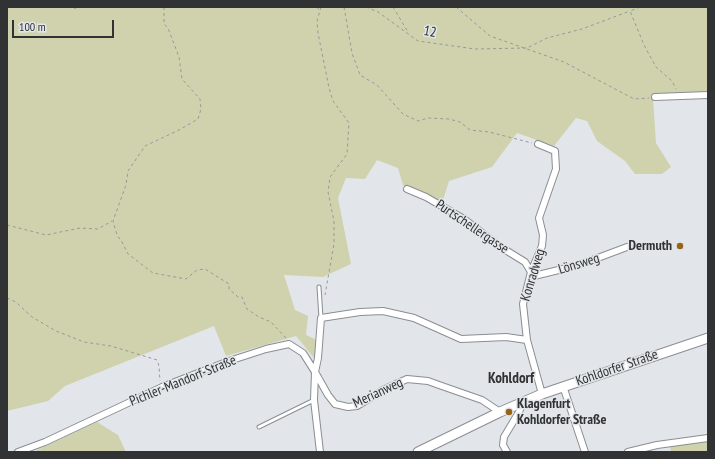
<!DOCTYPE html>
<html>
<head>
<meta charset="utf-8">
<style>
	body { margin:0 }
	#map { position:relative; width:715px; height:459px; overflow:hidden; background:#e2e6ea; font-family:"PT Sans Narrow",sans-serif }
	canvas { display:block }
	.frame { position:absolute; inset:0; border:8px solid #303233; pointer-events:none }
	.scale { position:absolute; left:12px; top:20px; width:102px; height:18px; box-sizing:border-box; border:2px solid #303233; border-top:0; padding-left:5px; font-size:12px; line-height:14px; white-space:nowrap; color:#303233; -webkit-text-stroke:3px #e2e6ea; paint-order:stroke }
</style>
</head>
<body>
<div id="map">
<canvas width="715" height="459"></canvas>
<div class="frame"></div>
<div class="scale">100 m</div>
</div>
<script>
const ctx = document.querySelector('canvas').getContext('2d');
ctx.lineJoin = 'round';
function fillPath(path, color) {
  ctx.fillStyle = color;
  ctx.fill(path, 'evenodd');
}
function poly(rows) {
  const path = new Path2D();
  for (const r of rows) {
    path.moveTo(r[0], r[1]);
    for (let i = 2; i < r.length; i += 2) path.lineTo(r[i], r[i + 1]);
  }
  return path;
}
function trace(path, color, width, dash) {
  ctx.strokeStyle = color;
  ctx.lineWidth = width;
  ctx.lineCap = dash ? 'butt' : 'round';
  ctx.setLineDash(dash || []);
  ctx.stroke(path);
}
function write(font, color, halo, rows, align = 'center') {
  ctx.font = font + ' "PT Sans Narrow",sans-serif';
  ctx.lineWidth = 3;
  ctx.setLineDash([]);
  ctx.textBaseline = 'middle';
  ctx.strokeStyle = halo;
  ctx.fillStyle = color;
  for (const [text, x, y, turn = 0] of rows) {
    ctx.save();
    ctx.translate(x, y);
    ctx.rotate((+turn || 0) * Math.PI / 180);
    ctx.textAlign = isNaN(turn) ? turn : align;
    if (halo) ctx.strokeText(text, 0, 0);
    ctx.fillText(text, 0, 0);
    ctx.restore();
  }
}
fillPath(poly([
	[7,7,708,7,708,93,653,98,656,143,671,167,662,174,635,174,625,161,597,141,587,121,576,118,554,146,517,133,492,167,449,181,442,203,403,185,398,168,377,160,365,179,346,178,338,198,351,264,323,277,284,275,295,310,308,316,306,335,317,340,314,358,296,336,226,356,214,326,65,386,48,401,7,411],
	[97,422,118,435,126,452,33,452],
	[708,441,708,452,671,452,670,446]
]), '#cfd2ad');
const lane = poly([
	[319,287,321,318],
	[259,427,314,400]
]);
const street = poly([
	[655,97,708,95],
	[538,144,555,151,556,169,539,218,543,235,542,246,531,272,523,304,527,340,542,394],
	[407,189,426,197,464,219,499,246,525,262,531,272],
	[530,277,579,265,627,247],
	[563,386,585,452],
	[500,412,482,400,439,385,428,381,407,379,383,390,357,406,348,407,335,404,328,395,315,372,318,358,321,318,360,312,383,311,414,318,461,339,506,337,527,340],
	[18,452,45,442,162,387,229,361,266,349,289,344,303,353,315,372,314,400,320,452],
	[507,452,503,445,504,437,519,412,523,402],
	[628,452,657,445,708,438]
]);
const secondary = poly([
	[418,452,500,412,542,394,708,338]
]);
trace(lane, '#8a8e92', 5);
trace(street, '#8a8e92', 8);
trace(secondary, '#8a8e92', 11);
trace(poly([
	[74,7,75,9,78,7],
	[164,7,164,24,168,28,179,57,182,79,200,99,201,109,198,119,179,130,145,146,128,171,126,185,113,221,117,235,122,242,128,254,153,273,186,279,197,270,205,269,229,284,229,289,238,297,242,297,247,309,259,317,271,322,286,338],
	[317,7,319,10],
	[321,7,317,21,318,33,329,88,333,101,349,123,347,154,330,177,328,192,334,221,334,244,325,295],
	[344,7,352,53,360,75,377,85,403,114,418,121,428,118,449,119,460,122,470,130,489,132,532,143],
	[366,7,378,12,418,41,475,49,527,48,547,38,582,29,630,11],
	[393,7,408,32],
	[456,7,490,36,564,62,634,99,649,98],
	[640,7,630,11,644,45,656,67,672,81,676,89],
	[7,225,46,235,80,228,98,229,112,221],
	[7,298,16,302,32,317,56,331,84,342,111,346,157,360,159,366,160,381]
]), '#96999b', 1, [3, 3]);
trace(lane, '#fff', 3);
trace(street, '#fff', 6);
trace(secondary, '#fff', 9);
for (const [x, y, r, color] of [
	[680,246,4,"#976419"],
	[509,412,4,"#976419"]
]) {
  const dot = new Path2D();
  dot.arc(x, y, r, 0, 2 * Math.PI);
  ctx.fillStyle = color;
  ctx.fill(dot);
  trace(dot, '#e2e6ea', 1.5);
}
write('14px', '#303233', '#e2e6ea', [
	["12",430,32,11],
	["Purtschellergasse",472,227,34],
	["Lönsweg",579,264,-17],
	["Konradweg",533,275,-73],
	["Kohldorfer Straße",617,368,-19],
	["Pichler-Mandorf-Straße",183,381,-22],
	["Merianweg",378,393,-25]
]);
write('bold 14px', '#303233', '#e2e6ea', [
	["Dermuth",672,246],
	["Klagenfurt",517,404,"left"],
	["Kohldorfer Straße",517,420,"left"]
], 'right');
write('bold 15px', '#303233', '#e2e6ea', [
	["Kohldorf",511,379]
]);
</script>
</body>
</html>
